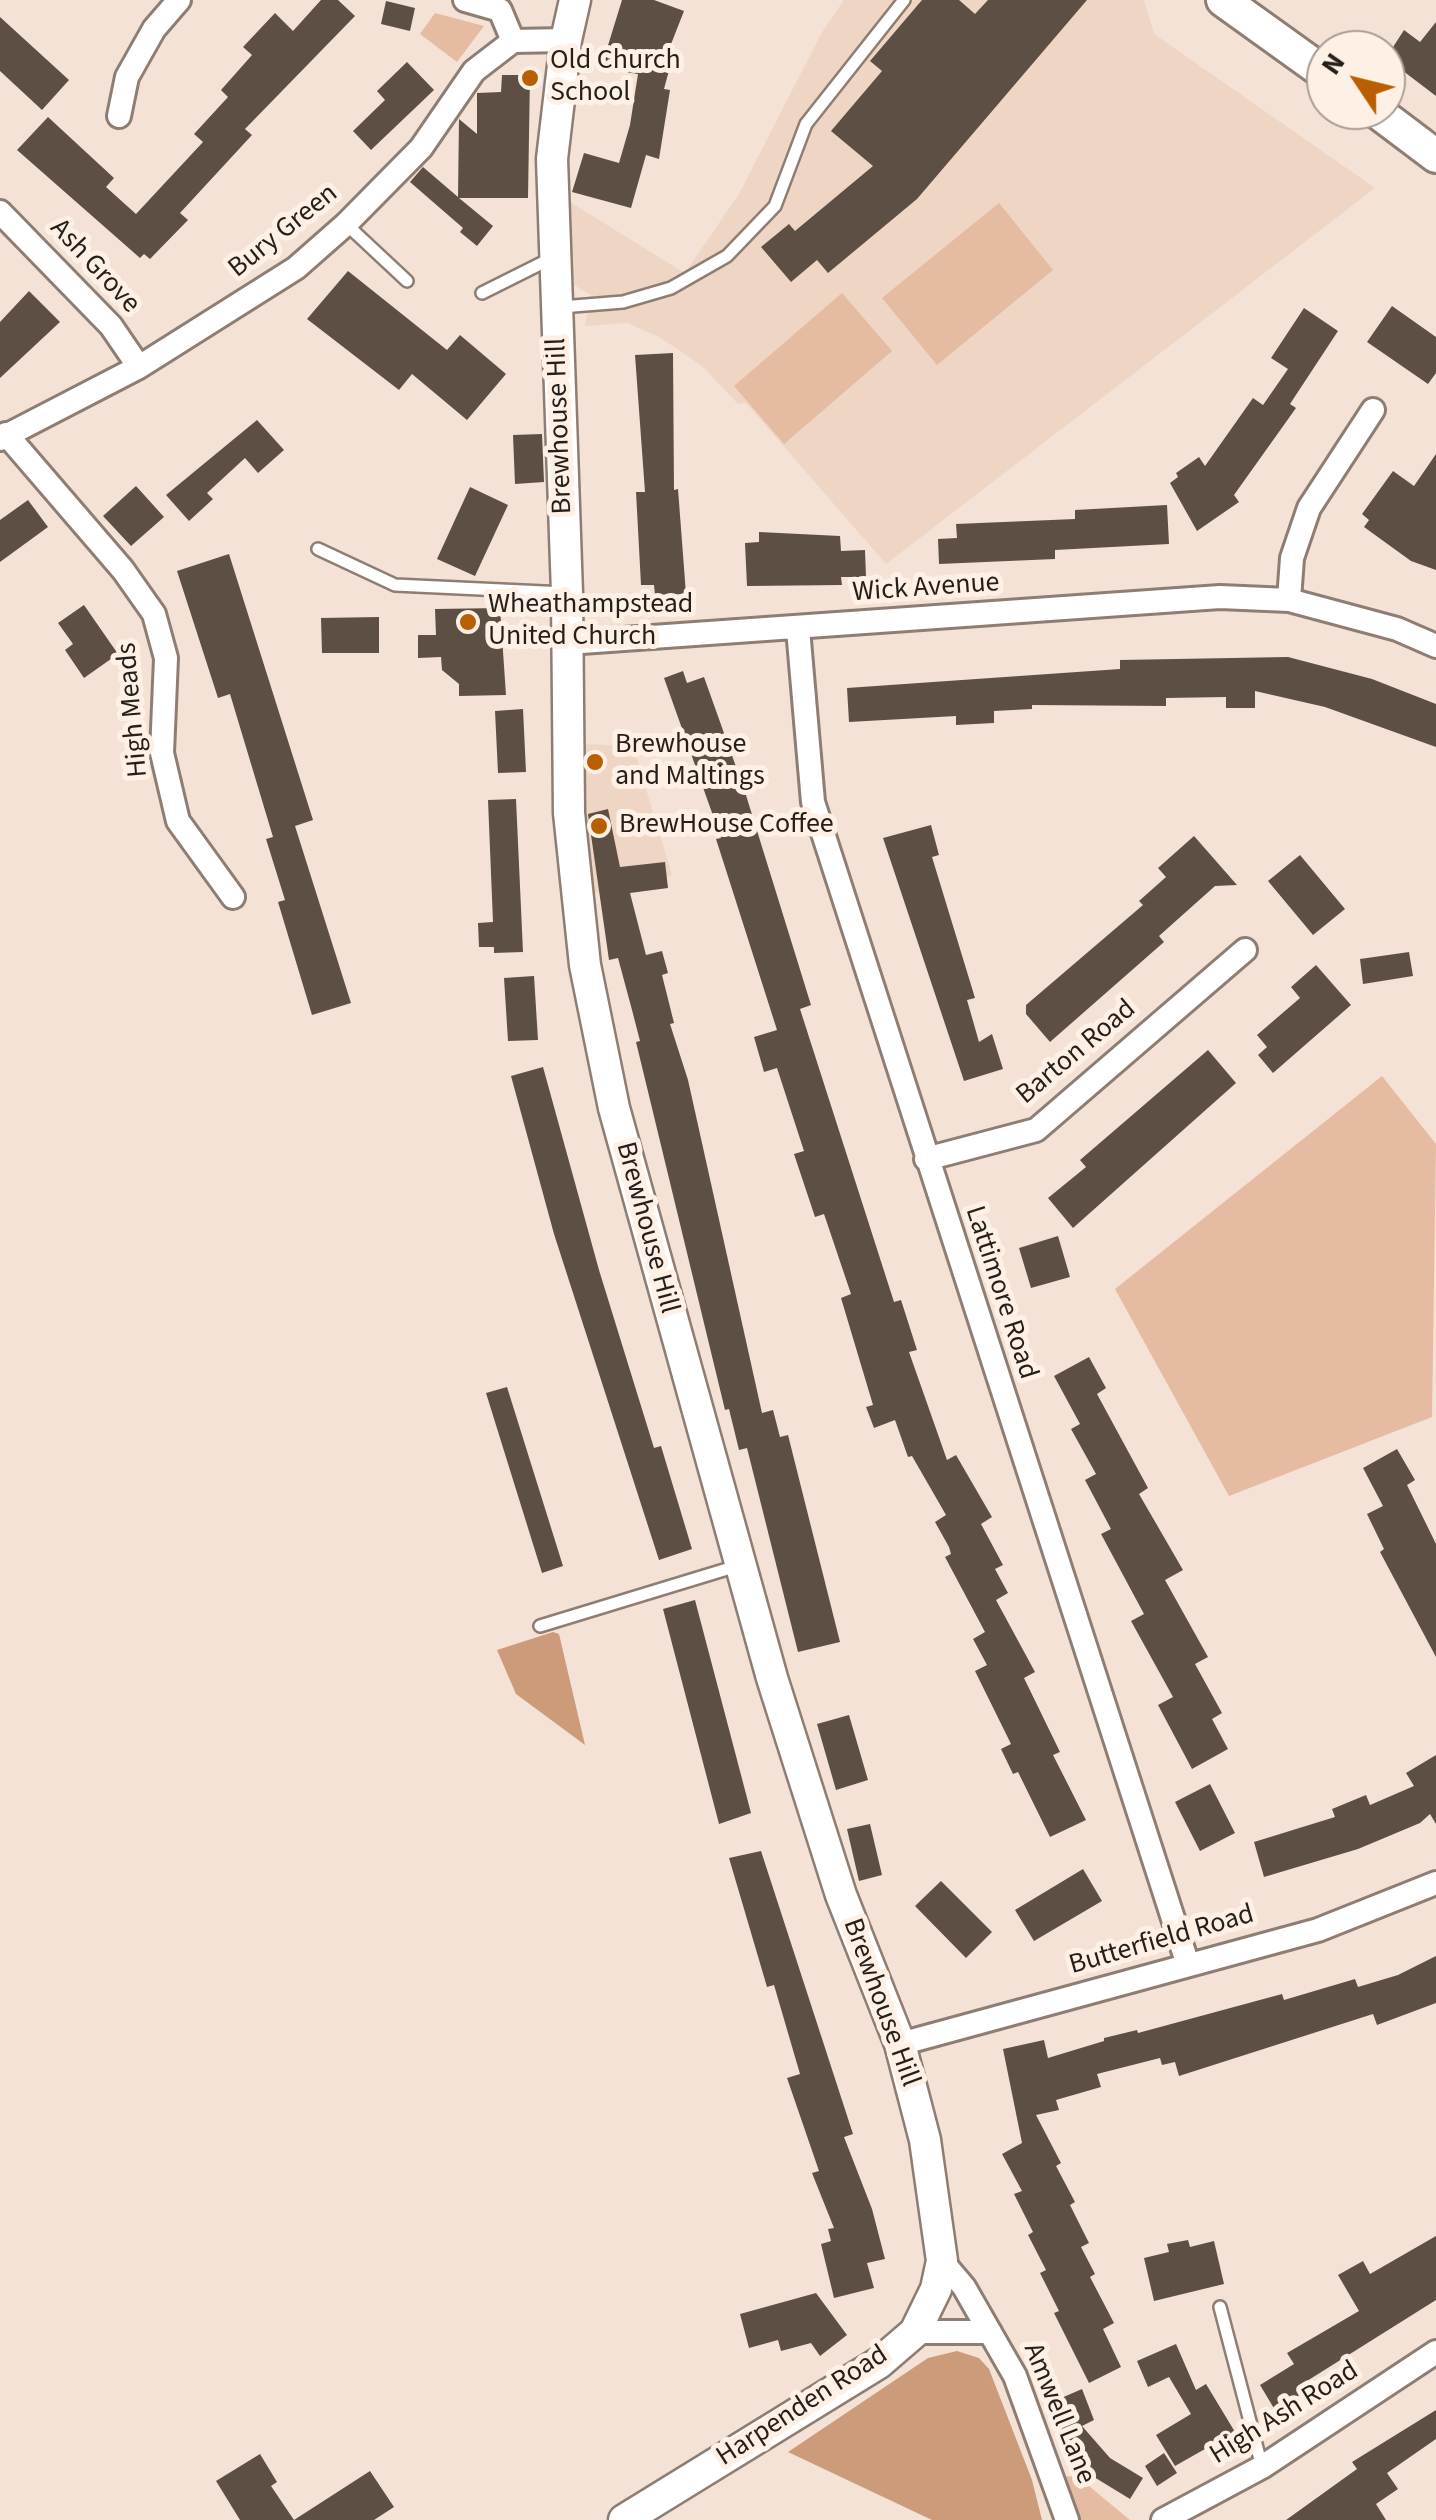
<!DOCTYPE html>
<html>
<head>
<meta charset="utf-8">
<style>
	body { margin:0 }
	#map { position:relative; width:1436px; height:2520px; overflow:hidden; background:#f4e2d6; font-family:"Source Sans 3",sans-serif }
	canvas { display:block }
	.north { position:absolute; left:1306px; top:30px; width:100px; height:100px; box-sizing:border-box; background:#fff0e6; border:2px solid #a89c94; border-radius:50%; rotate:305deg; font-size:28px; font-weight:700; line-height:40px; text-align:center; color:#251f1a }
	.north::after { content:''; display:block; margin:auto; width:35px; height:45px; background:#b95f00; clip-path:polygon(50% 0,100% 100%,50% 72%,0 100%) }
</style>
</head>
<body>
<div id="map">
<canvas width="1436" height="2520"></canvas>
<div class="north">N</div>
</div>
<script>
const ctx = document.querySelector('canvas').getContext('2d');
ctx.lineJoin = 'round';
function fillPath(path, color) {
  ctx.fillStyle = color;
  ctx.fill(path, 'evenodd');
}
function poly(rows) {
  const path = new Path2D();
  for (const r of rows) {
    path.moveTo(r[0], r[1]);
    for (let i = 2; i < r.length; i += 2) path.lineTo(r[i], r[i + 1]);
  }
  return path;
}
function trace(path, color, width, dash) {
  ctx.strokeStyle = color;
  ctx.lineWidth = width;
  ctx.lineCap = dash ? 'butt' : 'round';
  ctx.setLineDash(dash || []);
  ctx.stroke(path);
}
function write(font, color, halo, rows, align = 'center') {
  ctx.font = font + ' "Source Sans 3",sans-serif';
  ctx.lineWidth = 10;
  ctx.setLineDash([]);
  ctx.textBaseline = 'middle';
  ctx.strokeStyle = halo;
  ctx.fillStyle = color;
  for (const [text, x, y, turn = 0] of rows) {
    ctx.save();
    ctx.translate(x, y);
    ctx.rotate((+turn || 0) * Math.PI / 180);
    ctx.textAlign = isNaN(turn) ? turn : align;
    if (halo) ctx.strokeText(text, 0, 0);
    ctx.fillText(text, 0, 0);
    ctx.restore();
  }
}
fillPath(poly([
	[844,0,1144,0,1154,34,1375,188,886,564,746,403,738,404,702,366,661,338,628,323,585,326,591,295,572,284,569,257,568,201,685,273,739,194,821,34],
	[581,744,633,746,672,875,591,894,581,803]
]), '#eed5c4');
fillPath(poly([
	[435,13,484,26,457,62,420,34],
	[999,203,1053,270,937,365,882,298],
	[842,293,892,351,784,444,734,386],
	[1382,1076,1436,1144,1432,1417,1229,1496,1115,1289],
	[1061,2476,1078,2477,1130,2520,1075,2520]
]), '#e5bca1');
fillPath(poly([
	[553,1632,559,1634,585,1745,516,1694,497,1650],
	[957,2351,979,2358,989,2369,1032,2480,1042,2520,932,2520,788,2452,928,2358]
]), '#cc9b7a');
fillPath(poly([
	[321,0,338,0,355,16,245,129,252,135,180,213,188,220,150,259,144,254,140,258,17,150,48,117,114,178,106,187,136,214,203,142,194,134,228,97,221,90,252,55,243,47,275,13,293,31],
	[622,0,654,0,684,11,664,62,671,63,664,89,670,90,659,159,646,155,631,208,572,192,584,153,619,163,630,125,638,74,601,68],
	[922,0,959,0,975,14,988,0,1087,0,917,199,828,273,817,260,791,282,761,247,789,224,795,231,873,166,831,131,882,71,870,61],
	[386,1,415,8,410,31,381,24],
	[0,17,69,80,42,110,0,71],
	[1436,22,1436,96,1386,58,1404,30,1420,42],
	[407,62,434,90,371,150,353,131,385,100,377,91],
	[502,75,530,75,528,198,459,198,493,226,477,246,460,232,463,228,410,182,423,167,458,197,459,119,477,134,477,93,501,92],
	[348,271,447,350,460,335,506,374,467,420,412,374,399,390,307,319],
	[29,291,60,322,0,378,0,322],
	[1392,306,1436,337,1436,373,1428,384,1367,342],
	[1304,308,1338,331,1290,404,1296,408,1234,495,1239,502,1197,531,1170,483,1178,477,1176,473,1199,457,1205,466,1253,398,1263,405,1288,369,1271,358],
	[673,353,674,490,678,489,686,594,655,595,654,585,641,585,636,492,645,492,635,355],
	[257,420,284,450,258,473,245,458,207,493,213,499,189,521,166,495],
	[542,434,544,482,515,484,513,435],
	[1436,454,1436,570,1411,561,1364,527,1369,520,1362,514,1393,471,1414,486],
	[136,486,164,517,131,546,103,516],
	[470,487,508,505,475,576,437,559],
	[28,500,48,527,0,562,0,520],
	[1167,505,1169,544,1055,550,1055,559,939,564,938,539,957,538,956,524,1075,519,1075,510],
	[759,532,840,536,841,551,865,550,866,577,841,577,842,585,747,586,745,543,759,542],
	[229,554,313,820,295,826,351,1003,312,1015,278,902,285,900,266,839,273,837,230,694,218,698,177,571],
	[84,605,118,654,84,678,65,650,73,644,58,623],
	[500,608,506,695,459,696,459,684,442,670,441,657,418,658,418,635,436,635,435,609],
	[379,617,379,653,322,653,321,618],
	[1288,657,1372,679,1436,704,1436,747,1325,707,1255,691,1255,708,1226,708,1226,697,1166,698,1166,706,1032,705,1032,709,994,711,994,723,956,725,956,716,849,722,847,688,1120,669,1120,660],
	[683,671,687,683,704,677,745,792,811,1005,800,1009,894,1302,901,1300,917,1350,909,1352,947,1460,956,1455,992,1517,981,1524,1003,1565,995,1569,1008,1593,996,1600,1035,1672,1024,1678,1060,1752,1053,1755,1086,1820,1050,1837,1018,1772,1013,1774,1001,1749,1011,1744,975,1671,987,1665,973,1639,985,1632,945,1557,951,1554,949,1547,935,1522,946,1515,912,1456,908,1457,895,1420,874,1428,866,1407,873,1405,841,1298,851,1294,824,1214,815,1217,794,1154,804,1151,777,1068,764,1072,754,1037,777,1030,725,867,716,839,721,838,664,678],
	[523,709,526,772,498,773,495,711],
	[516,799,523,952,494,953,494,947,479,947,478,923,493,922,488,800],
	[608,809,620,867,665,862,668,888,630,893,646,955,662,951,668,973,662,975,674,1023,670,1024,688,1080,762,1413,773,1410,780,1437,788,1435,840,1642,798,1652,747,1448,739,1450,729,1409,725,1410,636,1042,640,1041,632,1010,618,958,609,960,588,814],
	[931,825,939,855,932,857,975,998,967,1000,979,1042,992,1034,1003,1069,964,1081,883,838],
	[1194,836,1237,885,1215,886,1159,936,1164,942,1050,1042,1026,1014,1026,1005,1143,905,1139,901,1166,877,1158,868],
	[1300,855,1345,909,1313,935,1268,881],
	[1409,952,1413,976,1363,984,1360,959],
	[1316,965,1351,1005,1273,1073,1258,1055,1267,1047,1257,1035,1300,998,1291,987],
	[534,976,538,1040,508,1041,504,978],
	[1208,1050,1236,1083,1073,1228,1048,1198,1086,1167,1080,1160],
	[543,1067,599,1270,654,1448,661,1446,692,1549,659,1560,554,1234,511,1076],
	[1058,1236,1070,1277,1031,1288,1019,1248],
	[1089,1357,1106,1388,1097,1394,1148,1488,1139,1494,1183,1570,1165,1580,1208,1657,1195,1664,1222,1713,1212,1719,1228,1749,1192,1769,1158,1705,1173,1697,1131,1621,1144,1614,1101,1534,1111,1529,1085,1480,1096,1474,1071,1429,1080,1424,1054,1376],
	[507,1387,563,1566,542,1573,486,1393],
	[1397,1449,1415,1480,1407,1485,1436,1544,1436,1657,1380,1552,1384,1549,1367,1514,1383,1506,1363,1468],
	[695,1600,751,1813,719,1824,663,1609],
	[849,1715,868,1780,836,1790,817,1724],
	[1436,1755,1436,1824,1430,1814,1420,1823,1358,1849,1264,1877,1254,1842,1335,1817,1332,1809,1366,1795,1370,1805,1414,1786,1406,1773],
	[1210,1784,1235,1833,1200,1851,1175,1802],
	[870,1824,882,1875,859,1881,847,1829],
	[761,1851,853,2134,844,2137,872,2209,885,2259,867,2263,874,2288,834,2298,821,2244,831,2241,828,2229,834,2228,812,2173,819,2171,787,2078,800,2074,774,1985,767,1987,729,1858],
	[1083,1869,1102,1901,1034,1941,1015,1910],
	[941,1881,992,1932,966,1958,915,1906],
	[1436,1956,1436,2003,1377,2025,1373,2014,1179,2076,1175,2062,1162,2065,1160,2058,1097,2074,1101,2087,1056,2100,1059,2110,1036,2115,1061,2163,1056,2166,1075,2202,1070,2205,1089,2243,1081,2247,1095,2274,1090,2277,1114,2323,1103,2329,1121,2367,1089,2383,1054,2313,1059,2311,1040,2273,1046,2270,1028,2235,1033,2232,1014,2194,1022,2191,1002,2154,1022,2143,1003,2049,1044,2040,1048,2058,1104,2041,1104,2038,1137,2030,1138,2033,1282,1994,1284,2000,1355,1979,1358,1987,1398,1975],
	[1436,2236,1436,2300,1299,2386,1303,2393,1275,2410,1260,2385,1294,2364,1287,2353,1359,2311,1338,2275,1363,2261,1370,2274],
	[1188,2240,1190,2247,1214,2241,1224,2284,1154,2301,1144,2258,1169,2252,1167,2244],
	[816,2293,847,2335,820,2356,811,2343,781,2351,778,2340,749,2348,740,2314],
	[1176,2344,1196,2390,1206,2384,1235,2432,1175,2466,1156,2435,1191,2414,1169,2377,1148,2387,1137,2361],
	[1046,2384,1059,2399,1082,2389,1094,2420,1082,2426,1110,2458,1143,2478,1130,2499,1094,2477,1066,2442,1043,2386],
	[1436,2410,1436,2439,1387,2473,1398,2489,1376,2504,1386,2520,1286,2520,1357,2469,1352,2462],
	[1164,2453,1177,2473,1157,2486,1145,2466],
	[260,2454,277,2482,271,2486,294,2520,370,2471,394,2507,374,2520,240,2520,216,2481]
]), '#5e4f45');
const service = poly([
	[346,224,407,281],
	[482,293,550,259],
	[561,307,623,302,671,288,727,256,775,206,806,124,904,0],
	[318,549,395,585,566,593],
	[540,1626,737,1566],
	[1220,2307,1262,2467]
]);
const minor = poly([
	[465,0,500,10,513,41],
	[119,116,127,77,154,29,179,0],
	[0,212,111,326,139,367],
	[6,434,123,570,154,614,166,658,162,753,178,821,233,897],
	[0,439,139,367,296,268,346,224,421,148,474,71,513,41,566,40],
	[1289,600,1292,558,1309,508,1373,410],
	[798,629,813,802,1188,1965],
	[567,643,1220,597,1289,600,1397,629,1436,646],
	[926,1159,1036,1130,1245,950],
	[900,2044,1318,1930,1436,1883],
	[942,2261,964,2287,1015,2376,1067,2520],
	[915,2332,990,2332],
	[1163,2520,1262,2467,1436,2352]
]);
const tertiary = poly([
	[575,0,566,40,552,159,567,593,569,813,585,965,614,1108,772,1678,841,1895,900,2044,925,2140,942,2261,936,2289,915,2332,879,2363,624,2520]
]);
const secondary = poly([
	[1223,0,1326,74],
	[1375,110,1436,156]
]);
trace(service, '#8e7d72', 16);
trace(minor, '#8e7d72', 28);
trace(tertiary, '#8e7d72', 35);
trace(secondary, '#8e7d72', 38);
trace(service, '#fff', 11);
trace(minor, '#fff', 22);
trace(tertiary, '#fff', 30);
trace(secondary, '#fff', 32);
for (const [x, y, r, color] of [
	[530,78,10,"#b95f00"],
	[468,622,10,"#b95f00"],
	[595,762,10,"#b95f00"],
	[599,826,10,"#b95f00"]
]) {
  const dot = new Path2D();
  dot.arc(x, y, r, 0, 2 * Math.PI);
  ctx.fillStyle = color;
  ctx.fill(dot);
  trace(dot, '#fff0e6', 4);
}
write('28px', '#251f1a', '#fff0e6', [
	["Old Church",550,62],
	["School",550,94],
	["Wheathampstead",488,606],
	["United Church",488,638],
	["Brewhouse",615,746],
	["and Maltings",615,778],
	["BrewHouse Coffee",619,826]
], 'left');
write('28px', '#251f1a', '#fff0e6', [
	["Bury Green",284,232,-39],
	["Ash Grove",94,267,47],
	["Brewhouse Hill",561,426,-92],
	["Wick Avenue",926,589,-4],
	["High Meads",134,710,-95],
	["Barton Road",1077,1053,-40],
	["Brewhouse Hill",646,1228,75],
	["Lattimore Road",1000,1293,72],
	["Butterfield Road",1162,1941,-16],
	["Brewhouse Hill",880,2003,70],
	["Harpenden Road",803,2407,-33],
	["Amwell Lane",1058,2414,68],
	["High Ash Road",1285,2414,-32]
]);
</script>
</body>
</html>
